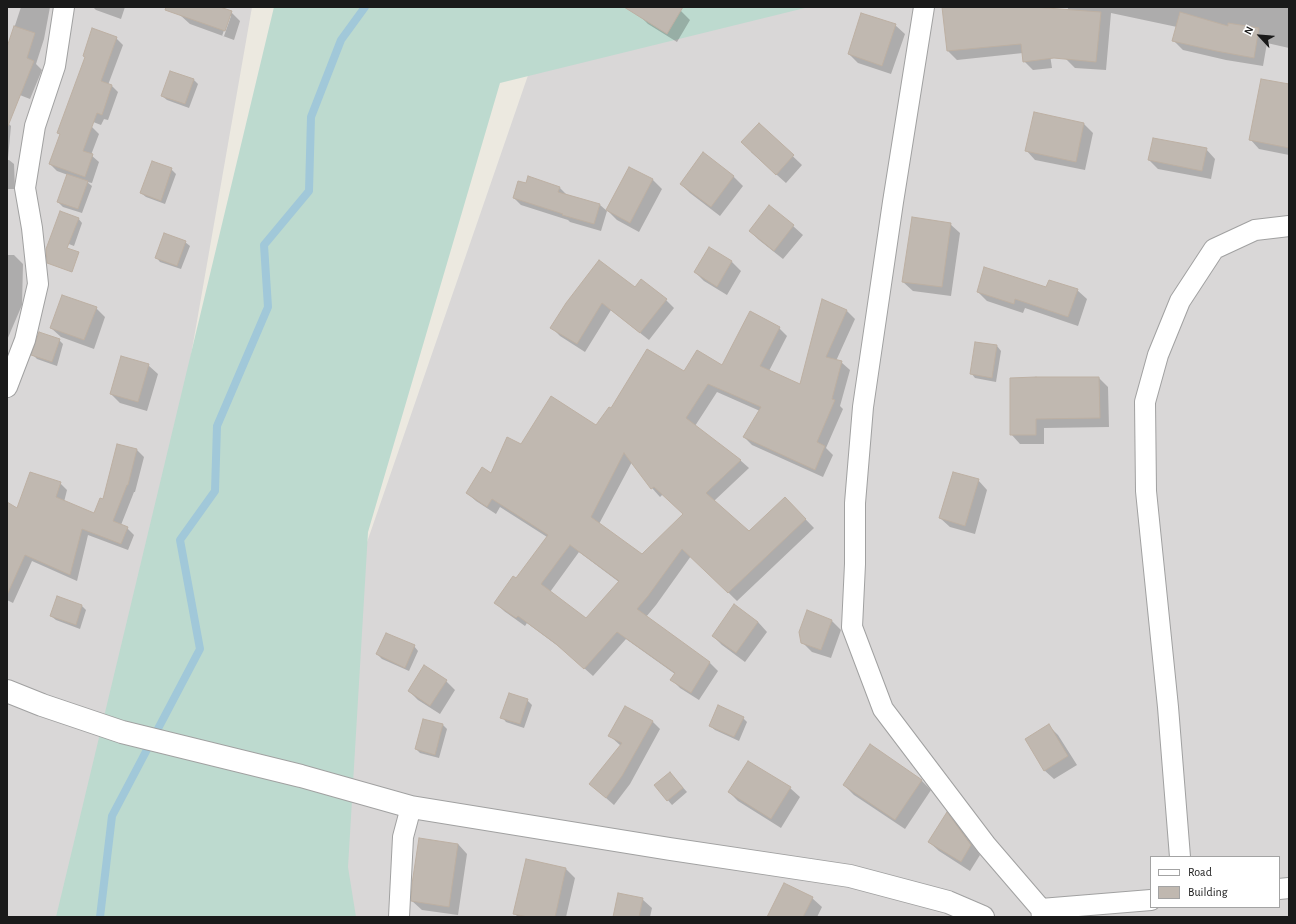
<!DOCTYPE html>
<html>
<head>
<meta charset="utf-8">
<style>
	body { margin:0 }
	#map { position:relative; width:1296px; height:924px; overflow:hidden; background:#ece9e0; font-family:"Alegreya Sans",sans-serif }
	canvas { display:block }
	.frame { position:absolute; inset:0; border:8px solid #1a1a1a; pointer-events:none }
	.legend { position:absolute; left:1150px; top:856px; width:130px; height:52px; box-sizing:border-box; background:#fff; border:1px solid #a3a3a3; margin:0; padding:5px 7px; list-style:none; font-size:12px; color:#1a1a1a }
	.legend li { display:flex; align-items:center; gap:8px; height:20px }
	.legend b { width:20px; border:1px solid #a3a3a3 }
	.north { position:absolute; left:1240px; top:16px; width:40px; height:40px; -webkit-text-stroke:3px #fff; paint-order:stroke; rotate:296deg; font-size:11px; font-weight:700; line-height:16px; text-align:center; color:#1a1a1a }
	.north::after { content:''; display:block; margin:auto; width:14px; height:18px; background:#1a1a1a; clip-path:polygon(50% 0,100% 100%,50% 72%,0 100%) }
</style>
</head>
<body>
<div id="map">
<canvas width="1296" height="924"></canvas>
<div class="frame"></div>
<ul class="legend">
<li><b style="height:5px;background:#fff"></b>Road</li>
<li><b style="height:11px;background:#c0b8b0"></b>Building</li>
</ul>
<div class="north">N</div>
</div>
<script>
const ctx = document.querySelector('canvas').getContext('2d');
ctx.lineJoin = 'round';
function fillPath(path, color) {
  ctx.fillStyle = color;
  ctx.fill(path, 'evenodd');
}
function poly(rows) {
  const path = new Path2D();
  for (const r of rows) {
    path.moveTo(r[0], r[1]);
    for (let i = 2; i < r.length; i += 2) path.lineTo(r[i], r[i + 1]);
  }
  return path;
}
function trace(path, color, width, dash) {
  ctx.strokeStyle = color;
  ctx.lineWidth = width;
  ctx.lineCap = dash ? 'butt' : 'round';
  ctx.setLineDash(dash || []);
  ctx.stroke(path);
}
fillPath(poly([
	[7,7,252,7,115,789,80,917,7,917],
	[597,7,1289,7,1289,917,291,917,365,548,535,55],
	[1151,857,1279,857,1279,907,1151,907]
]), '#d9d7d7');
fillPath(poly([
	[274,7,809,7,500,83,368,532,348,867,356,917,56,917]
]), '#bddacf');
fillPath(poly([
	[21,7,50,7,44,39,36,64,42,70,30,99,7,90,7,50],
	[93,7,125,7,121,19,96,10],
	[183,7,225,7,224,9,231,12,240,21,234,40,190,24,180,15],
	[229,16,231,16,224,36,222,36],
	[643,7,674,7,681,11,690,20,677,42,648,24,639,15],
	[943,7,1043,7,1052,68,1033,70,1024,61,1023,53,957,60,948,51],
	[1068,7,1289,7,1289,48,1267,43,1263,66,1226,60,1183,50,1173,40,1177,27,1111,13,1106,70,1075,68,1065,58],
	[895,25,905,34,891,74,858,63,849,54],
	[116,38,123,45,108,85,112,86,118,92,108,120,104,119,101,125,75,115],
	[194,80,198,84,189,108,167,100,162,96],
	[1289,85,1289,155,1259,149,1250,139],
	[7,122,11,126,8,158,7,157],
	[759,124,802,165,786,183,751,152],
	[1084,124,1093,133,1085,170,1035,160,1026,150],
	[92,127,99,134,91,155,99,162,92,183,87,182,92,186,82,213,63,207,58,202,68,175,57,171,50,164],
	[1206,149,1215,159,1211,179,1158,169,1149,160],
	[7,160,9,160,14,164,15,189,7,189],
	[630,168,653,180,662,189,639,232,617,220,607,210],
	[171,169,176,174,165,204,146,197,141,193],
	[733,176,743,186,720,216,690,193,681,184],
	[560,188,567,195,600,205,607,211,601,231,570,222,568,220,521,205,514,198],
	[78,218,82,223,74,246,56,239],
	[950,224,960,233,951,296,913,291,903,282],
	[793,226,803,235,783,259,759,240,750,231],
	[185,242,190,246,181,269,160,262,156,257],
	[709,248,732,262,741,271,727,295,704,281,695,272],
	[7,255,14,255,23,264,22,305,7,340],
	[641,280,666,300,674,308,649,340,611,310,585,352,560,336,552,328,566,304,635,288],
	[1047,288,1077,290,1087,299,1078,326,1025,308,1023,313,987,301,978,292],
	[823,300,847,311,855,319,836,361,841,362,850,370,840,406,843,409,826,448,833,455,823,477,752,445,744,437,760,411,717,392,695,426,740,460,749,468,714,501,749,533,785,498,814,528,737,601,691,556,656,605,646,617,710,663,718,671,699,700,680,688,672,680,675,674,626,639,593,676,566,652,527,623,525,626,504,611,496,603,516,580,547,537,500,507,496,514,476,501,467,493,491,474,521,445,596,426,611,410,684,372,722,367,779,328,787,336,769,371,801,386],
	[632,462,652,488,660,497,663,494,684,514,642,555,599,524],
	[579,552,619,582,586,620,550,592],
	[96,308,105,317,94,349,61,337,51,328],
	[59,340,63,344,57,366,37,359,33,355],
	[997,346,1001,351,996,382,975,378,971,373],
	[148,365,158,374,147,411,120,403,111,394],
	[1099,378,1108,387,1109,427,1044,428,1044,444,1020,444,1011,434,1011,379],
	[137,450,144,457,135,492,134,492,121,525,127,528,134,535,128,550,88,535,77,581,32,561,13,603,7,600,7,504,18,509,60,483,67,490,64,502,94,514],
	[978,480,987,490,975,534,950,527,940,518],
	[58,598,82,606,86,610,80,629,56,620,51,616],
	[808,612,832,621,841,630,831,658,812,652,802,642],
	[758,622,767,632,745,662,722,645,713,636],
	[414,646,418,651,409,671,382,659,377,654],
	[446,681,455,690,440,714,418,700,409,691],
	[527,700,532,705,524,728,506,722,502,717],
	[743,718,747,722,739,741,715,730,710,726],
	[652,721,660,729,630,784,614,805,590,784,621,746,610,736],
	[443,725,447,729,439,758,420,753,416,749],
	[1049,726,1058,735,1077,765,1054,779,1044,770],
	[871,746,922,781,931,790,905,829,854,795,844,785],
	[670,773,687,792,672,805,655,785],
	[790,788,800,797,781,828,738,801,729,792],
	[947,814,956,823,980,855,970,871,939,851,929,842],
	[458,844,467,854,458,915,422,910,412,901],
	[527,860,566,869,575,878,566,917,518,917,514,913],
	[812,898,822,907,817,917,768,917],
	[642,899,652,908,650,917,614,917]
]), '#0003');
trace(poly([
	[100,917,112,816,200,649,180,540,215,491,217,426,268,307,264,245,309,191,311,117,341,40,365,7]
]), '#a1c8d9', 8);
const building = poly([
	[166,7,220,7,232,11,225,31,165,10,166,7],
	[624,7,683,7,667,34,624,7],
	[942,7,1033,7,1101,12,1096,62,1054,58,1023,62,1021,44,947,51,942,7],
	[1180,12,1228,26,1228,23,1259,28,1254,58,1216,51,1172,41,1180,12],
	[861,13,896,24,882,66,848,54,861,13],
	[14,26,35,33,27,58,34,61,8,126,7,126,7,47,14,26],
	[92,28,117,37,101,81,112,85,102,115,97,113,83,151,93,154,85,177,49,164,60,134,57,133,85,57,83,56,92,28],
	[170,71,194,79,185,104,161,96,170,71],
	[1261,79,1289,84,1289,148,1249,140,1261,79],
	[1034,112,1084,123,1076,162,1025,151,1034,112],
	[759,123,794,155,776,175,741,142,759,123],
	[1153,138,1207,148,1202,171,1148,160,1153,138],
	[703,152,734,176,711,207,680,184,703,152],
	[152,161,172,168,161,201,140,193,152,161],
	[629,167,653,179,630,223,606,210,629,167],
	[67,174,88,181,78,209,57,202,67,174],
	[528,176,560,187,558,192,600,204,594,224,562,215,563,214,513,198,518,181,526,183,528,176],
	[769,205,794,225,774,251,749,231,769,205],
	[60,211,79,218,67,248,79,252,72,272,47,263,46,249,60,211],
	[912,217,951,223,942,287,902,282,912,217],
	[164,233,186,241,177,266,155,258,164,233],
	[709,247,732,261,717,287,694,272,709,247],
	[599,260,635,287,641,279,667,299,640,333,602,303,577,344,550,328,566,303,599,260],
	[984,267,1046,287,1049,280,1078,289,1068,317,1015,299,1014,304,977,292,984,267],
	[62,295,97,307,84,340,50,328,62,295],
	[822,299,847,310,826,357,842,361,832,399,835,400,817,442,825,446,815,470,743,437,761,407,708,384,686,418,741,460,706,493,749,531,785,497,806,519,728,593,682,549,648,596,637,609,710,662,691,693,670,680,675,673,617,632,584,669,556,644,518,616,516,618,494,603,513,576,516,578,548,535,492,499,487,507,466,493,482,467,491,473,507,437,521,444,551,396,596,425,609,407,611,408,647,349,684,371,697,350,722,365,750,311,780,327,760,366,800,384,822,299],
	[624,453,651,489,654,487,683,514,642,554,591,517,624,453],
	[570,545,619,581,586,618,541,584,570,545],
	[39,332,60,339,52,362,31,355,39,332],
	[975,342,997,345,992,378,970,374,975,342],
	[121,356,149,364,138,402,110,394,121,356],
	[1036,377,1099,377,1100,418,1036,419,1036,435,1010,435,1010,378,1036,377],
	[117,444,137,449,128,485,127,485,113,521,128,527,121,544,82,529,70,575,25,555,7,595,7,502,17,508,30,472,61,482,56,497,94,513,100,498,103,499,117,444],
	[953,472,979,479,965,526,939,518,953,472],
	[57,596,82,605,76,625,50,616,57,596],
	[734,604,758,622,736,653,712,636,734,604],
	[807,610,832,620,821,650,801,643,799,632,807,610],
	[386,633,415,645,405,668,376,654,386,633],
	[424,665,447,680,430,706,408,691,424,665],
	[509,693,528,699,520,724,500,718,509,693],
	[718,705,744,717,734,737,709,726,718,705],
	[625,706,653,721,622,776,606,798,589,784,622,743,608,736,625,706],
	[423,719,443,724,435,755,415,749,423,719],
	[1049,724,1068,756,1044,771,1025,739,1049,724],
	[870,744,922,780,895,820,843,785,870,744],
	[748,761,791,787,771,819,728,792,748,761],
	[670,772,683,788,667,801,654,785,670,772],
	[947,812,971,845,961,862,928,842,947,812],
	[419,838,458,844,449,907,411,901,412,884,419,838],
	[526,859,566,868,555,917,528,917,513,914,526,859],
	[784,883,813,897,803,917,767,917,784,883],
	[618,893,643,898,639,917,613,917,618,893]
]);
fillPath(building, '#c0b8b0');
trace(building, '#bdb0a3', 1);
const minor = poly([
	[924,7,893,202,863,407,855,503,855,564,852,627,883,709,986,845,1041,909,1042,917],
	[7,387,25,340,38,284,32,228,25,188,35,126,55,66,64,7],
	[1180,857,1168,707,1146,491,1145,402,1158,355,1180,301,1214,249,1255,230,1289,226],
	[1279,889,1289,888],
	[1041,909,1151,900],
	[399,917,403,837,411,807]
]);
const tertiary = poly([
	[7,691,42,705,122,732,301,776,411,807,670,849,850,876,948,902,983,917]
]);
trace(minor, '#a1a1a1', 22);
trace(tertiary, '#a1a1a1', 24);
trace(minor, '#fff', 20);
trace(tertiary, '#fff', 22);
</script>
</body>
</html>
